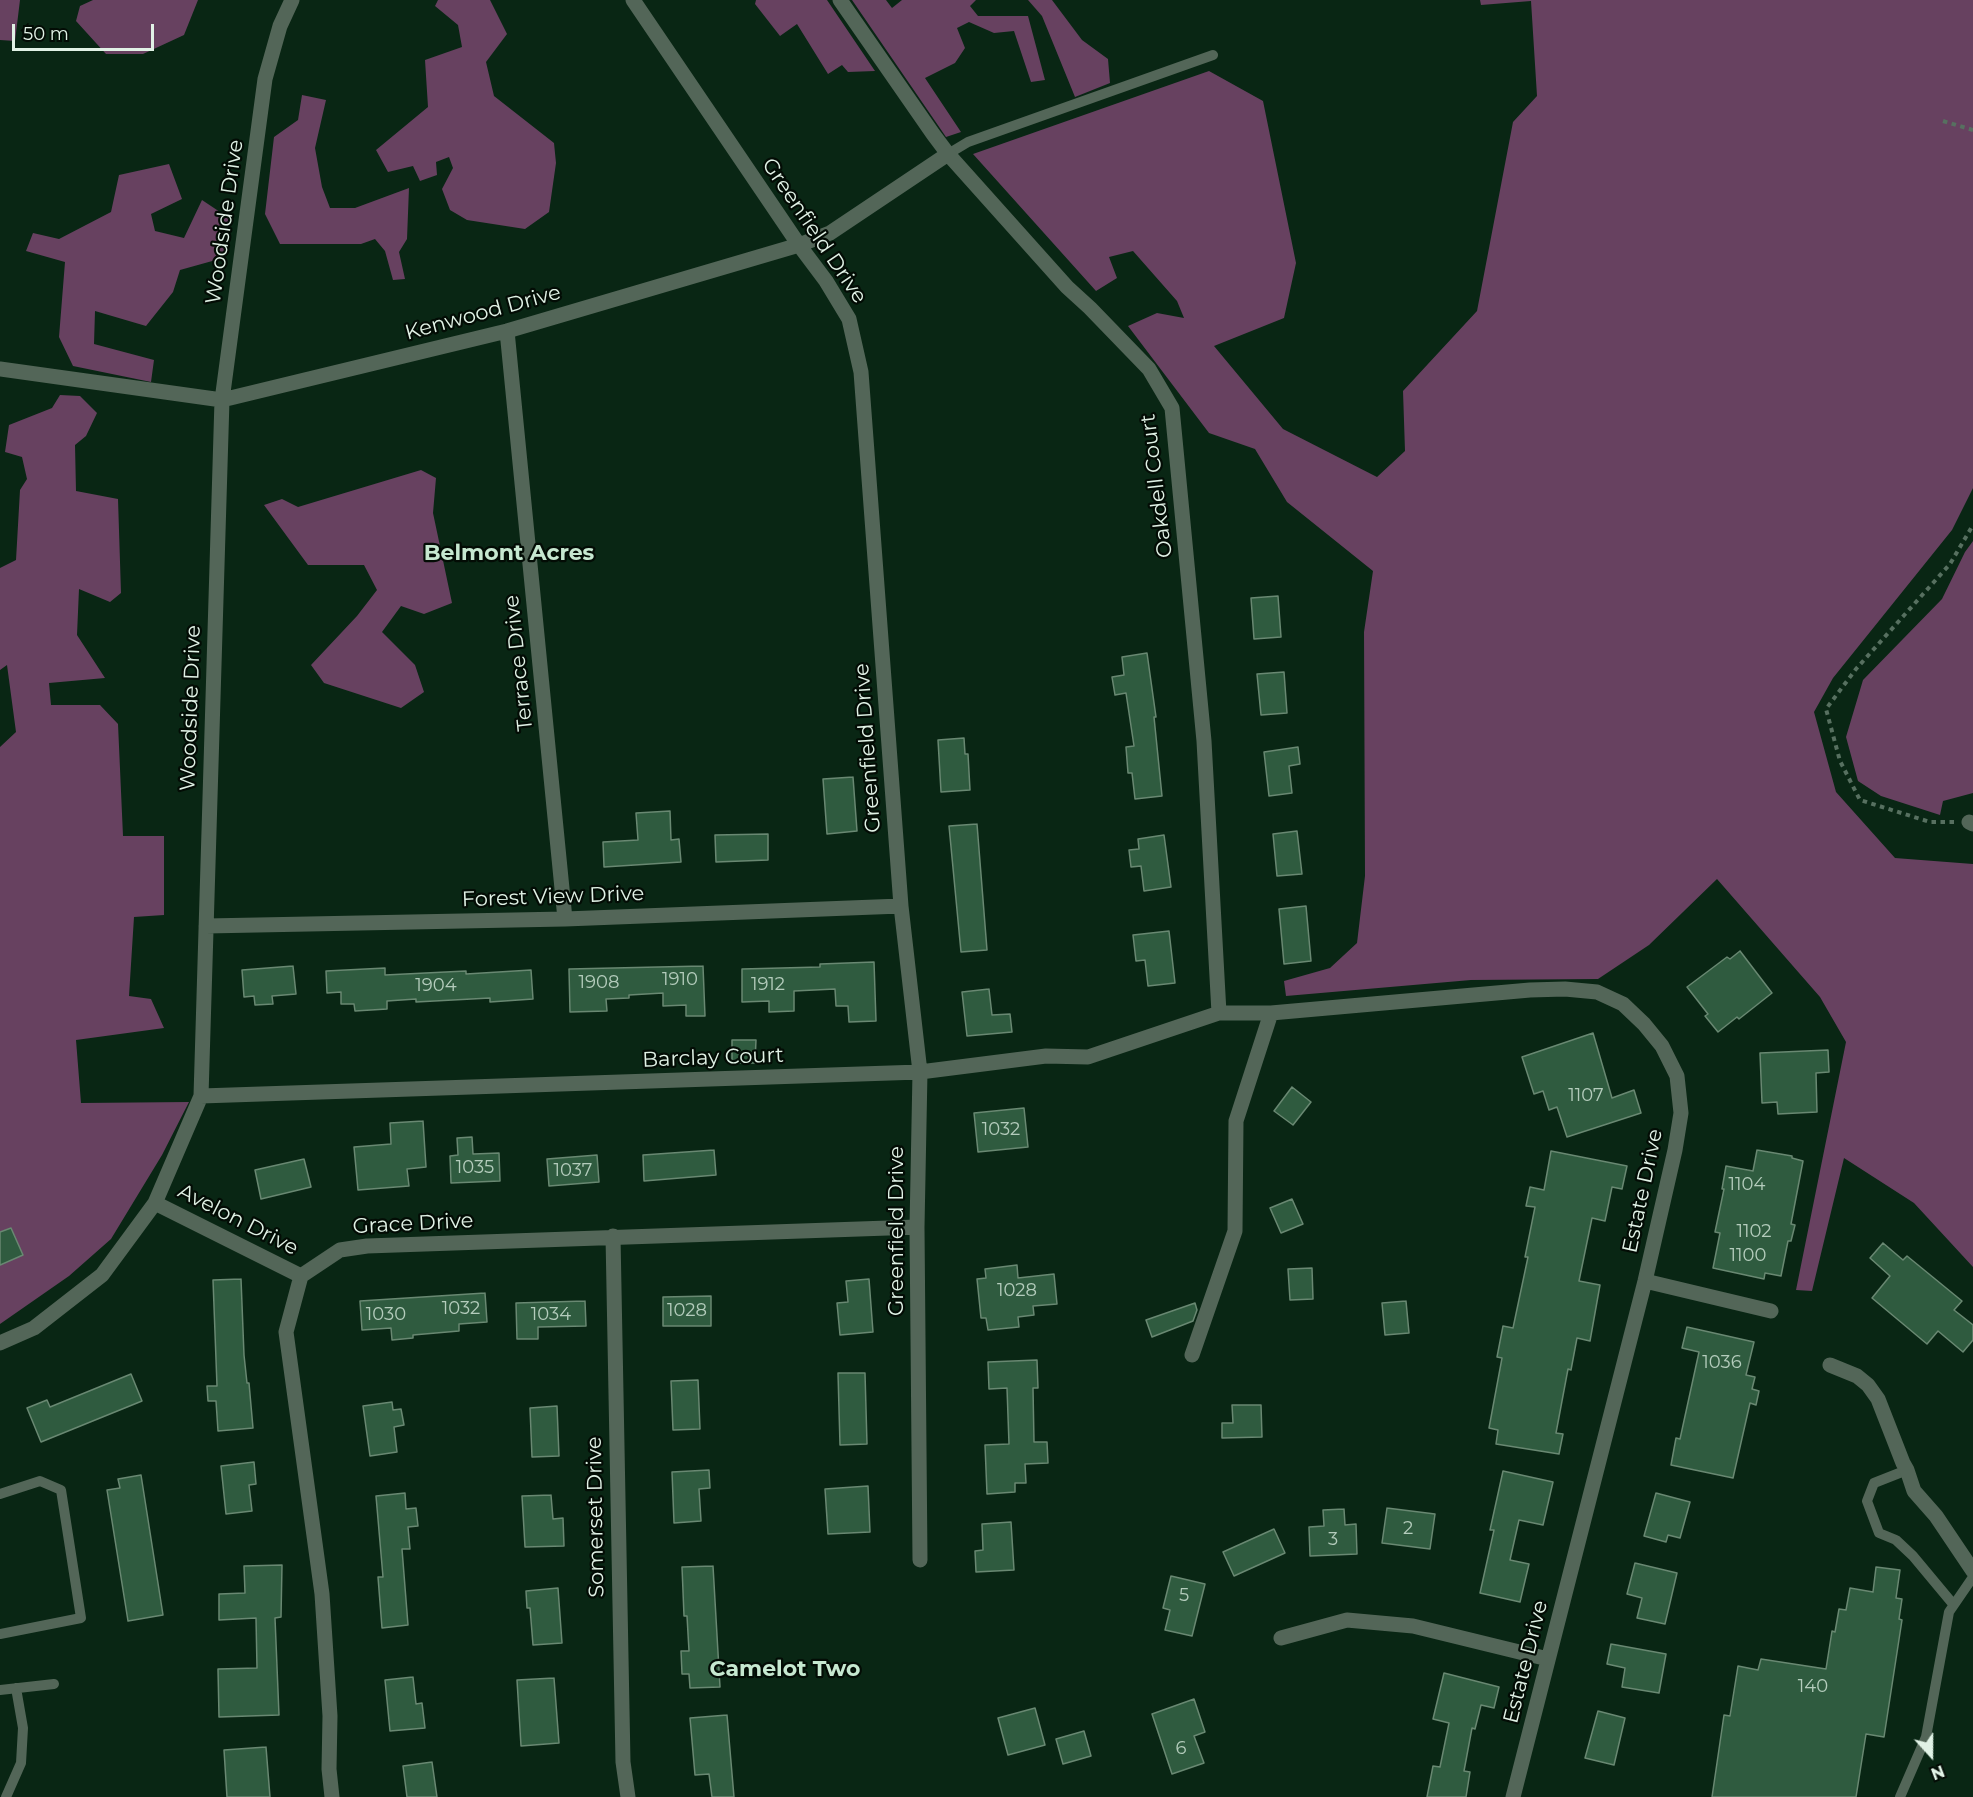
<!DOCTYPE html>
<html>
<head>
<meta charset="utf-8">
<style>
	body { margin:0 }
	#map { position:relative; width:1973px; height:1797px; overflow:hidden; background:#092614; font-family:Montserrat,sans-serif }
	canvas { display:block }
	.north { position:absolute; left:1901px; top:1725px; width:60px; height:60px; -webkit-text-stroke:4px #030c05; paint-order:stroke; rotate:159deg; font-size:16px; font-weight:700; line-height:24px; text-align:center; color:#e1f2e6 }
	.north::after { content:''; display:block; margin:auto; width:21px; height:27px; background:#e1f2e6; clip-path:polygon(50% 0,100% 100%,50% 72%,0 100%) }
	.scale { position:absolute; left:12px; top:24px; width:142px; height:27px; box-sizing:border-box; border:3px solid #e1f2e6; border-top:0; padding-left:8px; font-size:18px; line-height:21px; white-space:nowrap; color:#e1f2e6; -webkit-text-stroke:4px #030c05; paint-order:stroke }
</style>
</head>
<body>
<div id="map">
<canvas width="1973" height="1797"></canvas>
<div class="north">N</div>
<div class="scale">50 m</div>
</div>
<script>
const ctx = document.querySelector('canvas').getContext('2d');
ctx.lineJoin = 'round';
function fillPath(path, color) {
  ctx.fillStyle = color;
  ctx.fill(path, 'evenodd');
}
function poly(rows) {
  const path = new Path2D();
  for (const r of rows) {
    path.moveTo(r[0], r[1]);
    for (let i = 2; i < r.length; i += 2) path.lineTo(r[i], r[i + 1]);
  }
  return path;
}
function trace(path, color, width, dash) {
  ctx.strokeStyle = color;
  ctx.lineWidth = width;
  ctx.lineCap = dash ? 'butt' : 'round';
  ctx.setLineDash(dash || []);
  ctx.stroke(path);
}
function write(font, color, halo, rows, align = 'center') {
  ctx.font = font + ' Montserrat,sans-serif';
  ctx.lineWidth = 4.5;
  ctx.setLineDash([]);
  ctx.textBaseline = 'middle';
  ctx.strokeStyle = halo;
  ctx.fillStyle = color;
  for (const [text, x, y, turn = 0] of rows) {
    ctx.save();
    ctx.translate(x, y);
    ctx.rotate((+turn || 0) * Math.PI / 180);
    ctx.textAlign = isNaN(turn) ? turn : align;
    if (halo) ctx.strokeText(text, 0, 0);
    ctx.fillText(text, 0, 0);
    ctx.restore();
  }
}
fillPath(poly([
	[0,0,20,0,15,41,0,40],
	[93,0,198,0,184,35,143,54,106,54,76,21,80,6],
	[438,0,490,0,507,34,486,62,494,96,554,143,556,163,549,212,525,229,467,220,450,210,442,189,453,168,449,157,436,162,437,175,420,181,413,166,388,172,376,150,428,107,425,60,462,47,458,25,435,6],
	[756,0,827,0,875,71,848,72,842,65,828,74,797,24,780,36,755,4],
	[852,0,886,0,892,8,902,0,976,0,970,6,978,16,1028,16,1045,80,1031,82,1014,31,994,33,969,22,957,28,965,48,955,63,925,78,961,132,946,137],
	[1028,0,1052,0,1082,40,1108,59,1110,83,1075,97,1042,16],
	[1480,0,1973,0,1973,488,1952,530,1833,678,1814,712,1836,792,1895,858,1973,864,1973,1267,1914,1203,1844,1158,1812,1291,1796,1290,1846,1042,1820,997,1717,879,1649,945,1598,979,1471,980,1286,996,1284,981,1330,968,1357,943,1365,876,1364,632,1373,571,1287,502,1255,449,1209,433,1128,326,1157,313,1184,318,1177,301,1133,251,1109,257,1117,278,1096,291,973,154,1209,71,1263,101,1296,263,1284,318,1214,346,1283,429,1377,477,1405,451,1403,391,1477,311,1513,122,1537,96,1531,1,1481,5],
	[302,95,326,100,315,148,322,187,330,208,355,208,409,188,407,239,399,252,405,279,393,280,385,251,375,239,361,244,280,244,265,214,274,137,298,120],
	[169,164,182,199,151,214,155,231,184,238,202,200,229,218,223,258,180,270,173,292,146,326,95,311,94,344,154,360,151,382,73,366,59,337,65,262,26,251,33,233,59,239,111,212,119,175],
	[60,395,80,396,97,413,86,436,75,445,76,491,118,499,121,593,110,602,79,589,77,635,105,678,49,683,51,705,100,705,118,724,123,836,164,836,164,915,134,917,129,996,151,999,164,1028,76,1040,81,1103,189,1102,162,1155,111,1239,69,1276,0,1324,0,747,16,732,7,665,0,670,0,568,16,560,20,490,27,479,22,457,5,452,9,425,52,408],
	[421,470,436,478,433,513,452,603,424,614,401,606,382,632,415,665,424,692,401,708,324,683,311,665,357,616,377,590,364,565,308,565,264,505,282,499,298,507],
	[1973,541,1973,793,1943,801,1940,815,1881,796,1858,781,1846,737,1863,680,1942,599,1965,552]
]), '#674160');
const building = poly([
	[1278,596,1281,637,1254,639,1251,598,1278,596],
	[1147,653,1156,717,1154,717,1162,796,1135,799,1132,773,1128,773,1126,747,1134,746,1126,693,1115,695,1112,677,1124,675,1122,657,1147,653],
	[1284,672,1287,713,1261,715,1257,674,1284,672],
	[964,738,965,754,968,754,970,790,941,792,938,740,964,738],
	[1298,747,1300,764,1289,766,1292,793,1269,796,1264,752,1298,747],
	[853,777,857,831,827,834,823,779,853,777],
	[670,811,671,840,679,839,681,862,604,867,603,842,638,840,636,813,670,811],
	[977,824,987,950,961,952,949,826,977,824],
	[1297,831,1302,874,1277,876,1273,834,1297,831],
	[768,834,768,860,716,862,715,835,768,834],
	[1164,835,1171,887,1144,891,1141,866,1131,867,1129,850,1139,849,1138,839,1164,835],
	[1306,906,1311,961,1284,964,1279,909,1306,906],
	[1169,931,1175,983,1148,986,1145,960,1136,961,1133,935,1169,931],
	[1740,951,1772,993,1739,1019,1737,1017,1718,1032,1705,1016,1708,1014,1687,987,1727,957,1730,959,1740,951],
	[874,962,876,1021,849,1022,848,1006,836,1006,835,989,794,991,794,1011,769,1012,769,1001,742,1002,742,969,820,967,820,964,874,962],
	[293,966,296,994,272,996,273,1004,255,1005,254,996,244,997,242,970,293,966],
	[703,966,705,1016,686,1016,686,1005,663,1006,663,993,629,995,629,998,606,999,607,1011,570,1012,569,969,703,966],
	[385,968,385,975,466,971,466,974,531,970,533,999,490,1002,490,998,416,1002,416,999,387,1001,387,1009,355,1011,354,1004,341,1004,341,992,327,993,326,971,385,968],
	[989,989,992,1015,1010,1014,1012,1032,967,1036,962,992,989,989],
	[1593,1033,1612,1098,1634,1090,1641,1113,1567,1137,1557,1107,1549,1110,1543,1091,1534,1094,1522,1057,1593,1033],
	[732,1040,756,1040,755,1063,732,1063,732,1040],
	[1828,1050,1829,1072,1816,1073,1817,1112,1778,1114,1777,1102,1762,1103,1760,1053,1828,1050],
	[1292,1087,1311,1102,1293,1125,1274,1111,1292,1087],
	[1024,1108,1028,1147,978,1152,974,1113,1024,1108],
	[423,1121,426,1167,407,1169,409,1186,358,1190,354,1147,391,1144,390,1123,423,1121],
	[472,1137,473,1154,499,1153,500,1181,451,1183,450,1156,458,1155,457,1138,472,1137],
	[714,1150,716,1175,644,1181,643,1155,714,1150],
	[1757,1150,1792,1156,1792,1158,1803,1161,1791,1224,1795,1225,1791,1241,1788,1241,1781,1276,1765,1273,1764,1279,1713,1268,1720,1233,1715,1232,1724,1189,1722,1189,1726,1166,1753,1171,1757,1150],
	[1551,1151,1627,1166,1622,1189,1612,1187,1605,1221,1592,1218,1579,1281,1600,1285,1590,1341,1577,1338,1571,1370,1568,1369,1556,1433,1563,1434,1559,1454,1496,1444,1498,1430,1489,1428,1502,1358,1497,1357,1503,1326,1513,1328,1528,1257,1525,1257,1535,1207,1526,1206,1530,1187,1544,1190,1551,1151],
	[597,1155,599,1182,549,1186,547,1159,597,1155],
	[304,1159,311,1187,261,1199,255,1170,304,1159],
	[1292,1199,1303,1224,1281,1233,1270,1208,1292,1199],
	[11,1228,23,1255,0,1265,0,1232,11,1228],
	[1883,1243,1903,1260,1907,1256,1962,1301,1954,1310,1973,1325,1973,1340,1963,1352,1938,1331,1927,1344,1872,1298,1890,1276,1870,1258,1883,1243],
	[1017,1265,1018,1278,1054,1274,1057,1304,1033,1306,1034,1315,1018,1317,1019,1327,988,1330,986,1318,981,1318,977,1279,986,1278,985,1269,1017,1265],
	[1312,1268,1313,1299,1290,1300,1288,1269,1312,1268],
	[241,1279,244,1355,247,1383,249,1383,253,1428,218,1431,216,1401,208,1401,207,1386,217,1386,213,1280,241,1279],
	[869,1279,873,1332,840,1335,837,1303,848,1302,846,1281,869,1279],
	[485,1293,487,1322,459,1324,459,1331,413,1335,413,1338,392,1340,391,1328,362,1330,360,1301,485,1293],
	[711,1296,711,1326,663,1326,663,1297,711,1296],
	[585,1301,586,1326,538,1327,538,1339,517,1339,516,1303,585,1301],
	[1406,1301,1409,1333,1385,1335,1382,1303,1406,1301],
	[1195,1303,1197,1310,1193,1321,1152,1337,1146,1320,1195,1303],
	[1687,1327,1754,1342,1746,1375,1755,1377,1752,1389,1759,1391,1756,1405,1750,1403,1733,1478,1671,1465,1676,1438,1680,1439,1699,1352,1682,1348,1687,1327],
	[1037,1360,1038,1388,1033,1388,1034,1442,1047,1442,1048,1463,1025,1464,1026,1483,1015,1483,1015,1492,987,1494,985,1445,1009,1444,1007,1388,989,1389,988,1362,1037,1360],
	[838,1373,865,1373,867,1444,840,1445,838,1373],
	[131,1374,142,1401,41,1442,27,1408,47,1400,50,1407,131,1374],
	[698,1380,700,1429,673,1430,671,1381,698,1380],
	[392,1402,393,1410,401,1409,404,1425,394,1427,397,1452,370,1456,363,1406,392,1402],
	[1232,1405,1261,1405,1262,1437,1222,1438,1222,1423,1233,1423,1232,1405],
	[557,1406,559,1456,532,1457,530,1408,557,1406],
	[254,1462,256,1484,249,1485,252,1511,226,1514,221,1466,254,1462],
	[709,1470,710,1488,699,1489,701,1521,674,1523,672,1472,709,1470],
	[1503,1471,1553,1482,1543,1525,1519,1520,1510,1560,1529,1564,1520,1602,1480,1593,1494,1530,1490,1530,1503,1471],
	[141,1475,163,1615,128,1621,107,1490,120,1488,118,1479,141,1475],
	[868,1486,870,1532,828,1534,825,1489,868,1486],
	[405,1493,406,1509,416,1508,418,1526,408,1527,410,1549,402,1549,408,1625,382,1628,378,1577,383,1577,376,1496,405,1493],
	[1656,1493,1690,1502,1680,1538,1668,1535,1666,1542,1644,1536,1656,1493],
	[551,1495,553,1519,563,1518,564,1546,525,1547,522,1496,551,1495],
	[1387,1508,1435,1514,1430,1549,1382,1543,1387,1508],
	[1344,1509,1345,1525,1356,1524,1357,1554,1310,1556,1309,1527,1324,1526,1323,1510,1344,1509],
	[1011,1522,1014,1570,976,1572,975,1551,983,1550,982,1524,1011,1522],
	[1274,1529,1285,1553,1234,1576,1223,1552,1274,1529],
	[1635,1563,1677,1573,1665,1624,1637,1618,1642,1598,1627,1594,1635,1563],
	[282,1565,281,1617,275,1618,279,1715,219,1717,218,1669,257,1668,256,1618,219,1620,219,1594,245,1593,244,1566,282,1565],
	[713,1566,720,1687,690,1688,689,1674,682,1674,681,1651,689,1651,687,1616,684,1616,682,1567,713,1566],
	[1876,1567,1900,1570,1896,1598,1902,1599,1899,1619,1902,1620,1884,1737,1866,1734,1856,1797,1712,1797,1724,1715,1730,1716,1738,1666,1758,1670,1761,1659,1826,1669,1832,1631,1835,1632,1839,1609,1846,1610,1850,1588,1873,1592,1876,1567],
	[1171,1576,1205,1584,1192,1636,1165,1630,1170,1610,1163,1608,1171,1576],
	[558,1588,562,1643,533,1645,530,1608,527,1608,526,1591,558,1588],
	[1611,1644,1666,1654,1659,1693,1622,1687,1625,1668,1607,1664,1611,1644],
	[1444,1673,1499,1687,1494,1708,1481,1705,1475,1729,1472,1728,1464,1771,1470,1772,1466,1797,1427,1797,1433,1766,1440,1767,1449,1723,1433,1719,1444,1673],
	[413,1677,416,1704,422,1703,425,1728,390,1731,385,1680,413,1677],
	[554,1678,559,1743,521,1746,517,1680,554,1678],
	[1194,1699,1205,1732,1194,1736,1204,1763,1172,1774,1152,1714,1194,1699],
	[1035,1708,1045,1745,1008,1755,998,1718,1035,1708],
	[1598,1711,1625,1718,1614,1765,1585,1758,1598,1711],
	[727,1715,734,1797,712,1797,709,1774,695,1775,690,1718,727,1715],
	[1084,1731,1091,1756,1063,1764,1056,1739,1084,1731],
	[266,1747,270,1797,227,1797,224,1750,266,1747],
	[432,1762,437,1797,407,1797,403,1766,432,1762]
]);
fillPath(building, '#2f5b3f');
trace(building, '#698872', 1.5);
trace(poly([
	[1943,121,1973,130],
	[1954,822,1930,822,1860,800,1840,761,1826,709,1856,669,1950,564,1973,525]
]), '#577060', 4, [4.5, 4.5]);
trace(poly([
	[948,154,968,142,1213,55],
	[1907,1470,1874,1483,1867,1501,1879,1533,1896,1540,1913,1556,1953,1604],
	[0,1494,40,1481,61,1490,81,1618,0,1634],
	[0,1690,54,1684],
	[6,1797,21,1763,23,1728,16,1688],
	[1900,1797,1926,1737,1949,1612,1973,1577]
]), '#536658', 10);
trace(poly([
	[633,0,799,245,826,281,849,319,861,372,901,906,920,1072,917,1227,920,1560],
	[840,0,933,134,948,154,1067,287,1090,308,1149,369,1172,408,1204,741,1219,1013],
	[507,331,565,919],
	[0,369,222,400,507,331,799,245,830,233,948,154],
	[1969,822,1973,824],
	[206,926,565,919,901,906],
	[201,1096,920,1072,1046,1056,1088,1057,1219,1013,1271,1013,1530,990,1565,989,1597,992,1623,1004,1644,1024,1662,1046,1677,1076,1681,1113,1675,1150,1645,1281,1513,1797],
	[155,1203,301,1276],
	[613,1236,623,1762,628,1797],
	[1645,1281,1771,1311],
	[0,1343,34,1328,102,1275,155,1203,201,1096,222,400,265,79,280,26,292,0],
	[1192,1355,1235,1231,1236,1121,1271,1013],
	[1830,1365,1857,1376,1868,1385,1878,1399,1903,1463,1907,1470,1914,1491,1936,1516,1973,1571],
	[1281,1638,1347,1620,1413,1626,1548,1659],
	[332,1797,329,1769,330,1716,322,1594,286,1332,301,1276,340,1250,367,1246,917,1227]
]), '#536658', 15);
write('18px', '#b4ccbc', null, [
	["1910",680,980],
	["1908",599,983],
	["1912",768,985],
	["1904",436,986],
	["1107",1586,1096],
	["1032",1001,1130],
	["1035",475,1168],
	["1037",573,1171],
	["1104",1747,1185],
	["1102",1754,1232],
	["1100",1748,1256],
	["1028",1017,1291],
	["1032",461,1309],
	["1028",687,1311],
	["1030",386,1315],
	["1034",551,1315],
	["1036",1722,1363],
	["2",1408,1529],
	["3",1333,1540],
	["5",1184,1596],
	["140",1813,1687],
	["6",1181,1749]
]);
write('21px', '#e1f2e6', '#030c05', [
	["Woodside Drive",225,222,-82],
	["Greenfield Drive",814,231,56],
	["Kenwood Drive",483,313,-15],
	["Oakdell Court",1157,486,-97],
	["Terrace Drive",519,663,-96],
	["Woodside Drive",191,708,-88],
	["Greenfield Drive",868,748,-94],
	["Forest View Drive",553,897,-2],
	["Barclay Court",713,1058,-2],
	["Estate Drive",1643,1191,-78],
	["Avelon Drive",238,1220,27],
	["Grace Drive",413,1224,-3],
	["Greenfield Drive",897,1231,-90],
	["Somerset Drive",596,1517,-91],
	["Estate Drive",1526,1662,-76]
]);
write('bold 22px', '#c6e8d0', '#030c05', [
	["Belmont Acres",509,554],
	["Camelot Two",785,1670]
]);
</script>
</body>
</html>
